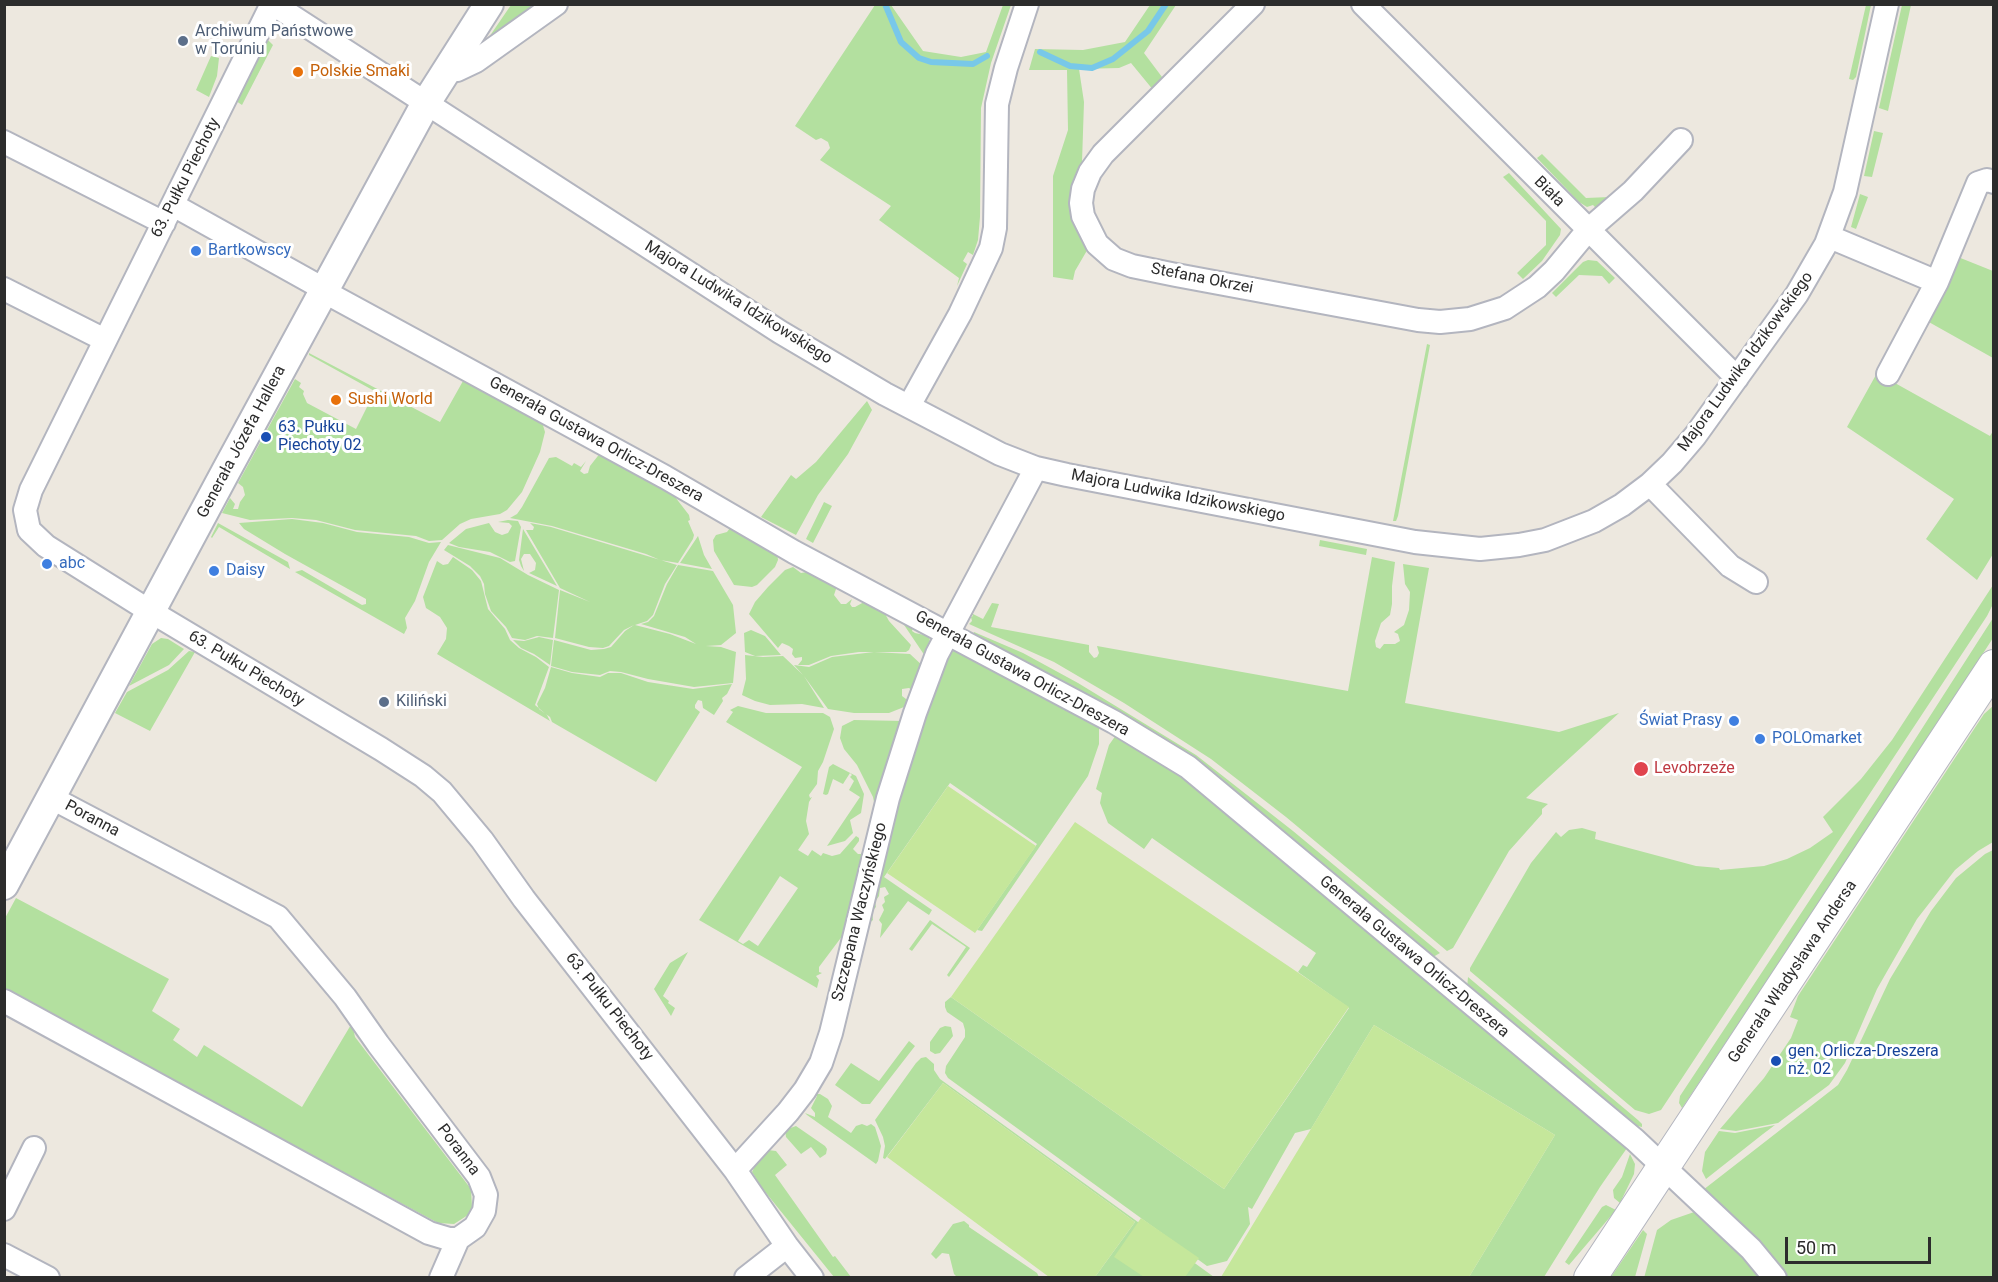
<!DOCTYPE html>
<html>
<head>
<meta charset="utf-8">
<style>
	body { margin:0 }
	#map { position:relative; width:1998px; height:1282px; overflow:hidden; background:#ede8df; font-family:Roboto,sans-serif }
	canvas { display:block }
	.frame { position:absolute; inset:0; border:6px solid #2c2c2c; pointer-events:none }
	.scale { position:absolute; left:1785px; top:1237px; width:146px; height:27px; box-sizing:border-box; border:3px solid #2c2c2c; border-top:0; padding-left:8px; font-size:18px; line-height:21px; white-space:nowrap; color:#2c2c2c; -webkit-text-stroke:4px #fff; paint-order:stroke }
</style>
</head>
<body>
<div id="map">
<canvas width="1998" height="1282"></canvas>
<div class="frame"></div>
<div class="scale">50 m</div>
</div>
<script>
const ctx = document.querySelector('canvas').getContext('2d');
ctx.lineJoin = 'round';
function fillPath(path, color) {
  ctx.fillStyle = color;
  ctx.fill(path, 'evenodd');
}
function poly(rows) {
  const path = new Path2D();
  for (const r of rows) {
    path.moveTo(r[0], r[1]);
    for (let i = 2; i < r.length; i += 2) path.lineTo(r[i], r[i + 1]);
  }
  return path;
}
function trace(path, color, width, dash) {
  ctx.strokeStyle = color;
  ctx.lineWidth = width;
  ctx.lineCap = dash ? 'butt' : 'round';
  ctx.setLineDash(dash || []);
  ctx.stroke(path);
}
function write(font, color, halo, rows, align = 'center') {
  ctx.font = font + ' Roboto,sans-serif';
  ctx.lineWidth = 6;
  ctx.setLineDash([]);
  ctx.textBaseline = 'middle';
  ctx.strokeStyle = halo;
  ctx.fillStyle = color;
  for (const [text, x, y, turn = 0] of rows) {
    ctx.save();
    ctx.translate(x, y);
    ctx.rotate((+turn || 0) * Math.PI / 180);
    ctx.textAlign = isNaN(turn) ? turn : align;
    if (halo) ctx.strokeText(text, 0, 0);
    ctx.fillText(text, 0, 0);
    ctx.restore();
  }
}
fillPath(poly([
	[511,5,536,5,487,40],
	[875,5,891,5,923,51,961,57,986,52,1003,5,1011,5,991,63,981,108,980,217,978,240,973,255,968,252,963,261,967,264,957,286,959,278,879,220,891,206,820,160,830,148,828,142,821,138,816,140,795,126],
	[1150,5,1176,5,1144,53,1165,81,1154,91,1131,63,1119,68,1079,69,1084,102,1082,162,1080,170,1089,247,1075,271,1073,280,1053,277,1053,176,1068,130,1067,70,1029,70,1035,49,1083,50,1125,42],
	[1866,5,1871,5,1856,77,1853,80,1849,79],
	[1902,5,1911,5,1888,111,1879,108],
	[266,38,273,45,242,105,236,101],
	[211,56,219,58,217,76,209,97,196,90],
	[1874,131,1883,133,1872,177,1864,176],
	[1542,154,1586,198,1610,197,1631,177,1633,181,1600,212,1593,205,1587,207,1579,202,1537,158],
	[1509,173,1561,229,1560,235,1542,261,1523,279,1517,273,1546,245,1546,221,1503,177],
	[1860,194,1868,197,1856,229,1851,227],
	[1958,257,1993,271,1993,358,1927,321],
	[1588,260,1597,261,1615,278,1609,284,1602,276,1579,275,1556,297,1552,293,1583,262],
	[1427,344,1430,345,1398,516,1396,521,1393,521],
	[309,353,440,422,463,381,448,372,450,370,542,422,545,432,540,452,522,492,507,510,500,514,471,519,460,524,442,540,429,541,416,536,355,530,316,520,292,518,250,520,222,513,230,498,235,504,233,509,238,509,240,502,245,495,243,487,238,483,295,379,301,383,299,387,304,391,303,394,307,403,356,429,367,407,371,405,376,407,379,405,382,399,378,393,309,355],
	[1877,373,1990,436,1993,431,1993,554,1977,580,1926,539,1954,499,1847,427],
	[867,401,872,410,848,454,818,495,796,535,761,517,791,475,796,479,816,462],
	[601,452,672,493,689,515,690,520,688,521,694,535,693,539,678,563,660,560,646,554,552,526,510,518,517,514,522,507,549,458,556,457,572,466,574,463,581,467,586,461,580,471,584,474,588,473,590,466],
	[824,502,832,506,813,543,806,539],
	[292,519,323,523,357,532,409,537,429,543,441,542,429,562,415,601,405,618,407,628,404,634,295,572,302,570,362,605,366,604,366,599,285,554,244,529,239,523],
	[508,520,518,521,521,527,515,561,510,562,490,552,459,547,449,543,466,529,489,523,495,532,502,535,508,533,512,526,509,523,498,522],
	[218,523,288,562,290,569,219,527,212,538,211,537],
	[530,523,551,527,677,565,665,584,653,615,647,621,635,625,670,634,696,644,685,637,641,624,648,622,654,616,667,584,678,565,713,571,733,605,736,633,721,645,706,646,721,647,736,652,733,683,694,687,648,679,621,672,610,671,600,675,572,672,551,666,554,640,591,650,604,649,611,647,625,631,634,625,624,630,609,646,603,648,589,647,555,638,560,590,590,602,560,588,526,530,533,530,534,527],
	[729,525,777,552,778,560,775,567,757,585,752,587,734,585,714,551,713,540,716,535,727,532,730,528],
	[523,529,557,586,529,573,535,570,536,563,530,554,524,554,521,559,524,571,521,566,519,560],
	[698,536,704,555,712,569,680,563],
	[1320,540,1367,549,1366,555,1319,546],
	[448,545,500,558,528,575,559,590,553,638,537,636,525,640,512,638,506,627,491,611,485,594,484,584,480,576,470,566,444,550],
	[453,557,472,570,481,581,488,609,505,629,510,640,519,648,536,657,549,667,535,705,547,715,550,721,437,654,446,639,447,628,440,617,426,608,423,597,437,561,443,565,448,564],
	[1372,557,1395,562,1392,586,1392,604,1390,615,1381,623,1375,641,1376,647,1380,649,1384,644,1395,644,1400,641,1398,634,1394,632,1404,625,1409,610,1410,592,1405,584,1403,564,1429,568,1405,703,1559,732,1619,713,1526,798,1548,804,1542,809,1542,814,1509,851,1453,948,1447,951,1286,817,1211,759,1124,703,1054,662,969,624,972,621,971,617,973,616,971,613,983,619,992,603,999,604,991,627,1089,645,1089,652,1094,658,1097,657,1099,653,1097,646,1348,691],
	[793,567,801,573,813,571,838,583,834,595,841,604,846,604,852,599,850,604,852,607,855,607,864,602,883,610,889,621,911,645,909,650,906,652,859,652,831,656,809,665,798,665,802,660,802,657,795,658,792,654,793,649,789,646,782,643,778,648,749,614,755,602,768,587,785,570],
	[1993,585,1993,604,1987,616,1661,1110,1649,1114,1635,1110,1470,971,1470,968,1531,863,1556,832,1561,837,1569,830,1582,828,1596,832,1595,839,1696,866,1719,868,1720,870,1764,866,1787,859,1810,848,1833,832,1823,817,1861,779,1892,740],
	[896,613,916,626,913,628,912,631,915,633,929,636,931,647,927,659],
	[1993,618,1993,638,1888,800,1682,1108,1679,1103,1680,1096,1880,794],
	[751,630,765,636,781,655,755,656,745,652,744,633],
	[974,632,1023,653,1078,683,1196,755,1293,831,1440,953,1433,957,1289,839,972,637],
	[539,637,553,640,550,665,534,654,521,648,513,640,524,641],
	[161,638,168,639,184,649,169,665,129,686,152,644],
	[957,650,1096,723,1099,728,1099,744,1088,776,982,931,977,930,1037,844,950,783,884,877,932,910,929,915,908,901,880,938,882,924,879,920,884,910,882,905,885,902,884,897,889,894,885,887,880,888,879,896,875,902,876,907,872,911,873,920,868,924,868,931,864,931,894,809,943,661,950,652],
	[189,651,195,652,150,731,115,713,127,692,168,670],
	[874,652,910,654,924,667,915,692,909,688,902,689,902,696,906,699,912,700,904,707,889,713,854,713,828,709,804,676,824,708,802,704,770,705,755,701,742,695,746,679,745,655,763,657,783,656,803,675,794,665,809,667,832,657],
	[551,667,572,673,600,677,608,673,621,673,648,682,693,689,732,684,727,694,722,698,723,701,714,715,703,708,702,701,698,700,695,705,695,708,700,712,656,782,552,722,550,717,539,709,537,704,545,688],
	[738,706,766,713,823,713,830,717,834,729,823,762,818,771,817,784,809,795,810,798,812,797,809,802,806,821,809,834,798,850,808,856,812,850,821,856,823,853,832,856,840,854,856,836,859,838,859,841,853,849,858,854,861,854,867,843,846,931,819,967,819,972,822,973,816,976,819,980,817,988,699,920,802,767,726,722,733,712,730,710],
	[780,876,798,888,758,946,749,940,743,944,738,941],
	[1993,706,1993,842,1978,851,1955,870,1917,919,1877,989,1845,1063,1829,1085,1778,1123,1736,1131,1720,1129,1764,1078,1791,1038,1798,1020,1790,1017,1798,996,1984,714],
	[854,720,904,721,875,807,873,797,857,765,844,749,840,738,842,726],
	[1116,735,1190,781,1623,1143,1627,1148,1600,1187,1544,1277,1469,1277,1555,1135,1374,1025,1311,1129,1295,1133,1252,1209,1248,1207,1250,1224,1227,1261,1207,1266,948,1078,945,1073,946,1066,965,1037,965,1030,963,1023,947,1012,945,1007,945,1002,951,997,1224,1189,1349,1008,1298,972,1303,965,1307,967,1316,953,1152,838,1144,849,1108,823,1100,803,1102,793,1096,789,1109,745],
	[833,764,856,776,864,794,861,813,850,820,853,833,845,841,827,846,860,797,849,790,854,781,850,777,852,775,850,773,843,784,833,779,828,794,826,795,823,794,829,767],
	[1993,850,1993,1277,1785,1277,1703,1190,1838,1085,1847,1070,1890,979,1931,911,1956,878,1985,854],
	[16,898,169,979,152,1011,180,1029,173,1040,197,1057,204,1045,302,1107,352,1023,355,1037,471,1189,472,1207,468,1215,454,1224,438,1223,5,990,4,920],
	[930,920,970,948,949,977,947,975,966,947,932,924,912,951,909,949],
	[688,952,663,996,669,1001,668,1003,675,1008,671,1016,654,989,670,963],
	[1468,977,1638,1120,1642,1124,1642,1127,1633,1125,1467,988],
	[945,1026,951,1027,953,1036,940,1053,935,1054,930,1051,930,1042,940,1028],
	[909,1041,915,1046,870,1104,862,1104,835,1085,851,1063,879,1081],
	[926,1057,934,1064,934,1070,940,1079,1214,1277,1095,1277,1135,1222,943,1083,885,1159,883,1158,885,1146,883,1137,875,1120,916,1063,921,1058],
	[813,1094,820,1094,828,1099,832,1106,828,1117,851,1133,856,1126,862,1124,867,1126,871,1124,875,1127,881,1146,878,1161,876,1164,807,1115,805,1113,815,1117,815,1113,811,1108,817,1096],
	[1775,1125,1763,1134,1706,1179,1702,1171,1705,1152,1719,1131,1735,1133],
	[796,1126,825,1146,827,1149,826,1154,820,1158,811,1147,801,1154,786,1137,785,1130],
	[768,1150,776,1151,787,1165,775,1175,833,1257,835,1256,851,1277,834,1277,762,1188,752,1172,758,1160],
	[1630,1154,1635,1164,1634,1174,1620,1203,1614,1198,1613,1190,1622,1177],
	[1606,1205,1616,1210,1569,1265,1565,1262,1602,1207],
	[1700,1210,1765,1278,1644,1278,1657,1230,1671,1220],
	[964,1221,969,1225,969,1227,1037,1273,1039,1277,957,1277,954,1274,949,1254,942,1253,936,1259,931,1254,953,1224],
	[1643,1230,1647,1234,1635,1277,1611,1277]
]), '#b3e09f');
fillPath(poly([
	[948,786,1036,846,975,933,887,873],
	[1075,822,1349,1007,1224,1189,951,997],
	[1374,1025,1555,1135,1469,1277,1221,1277],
	[943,1083,1135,1222,1095,1277,1049,1277,887,1157],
	[1141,1218,1199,1258,1185,1277,1144,1277,1114,1257]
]), '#c5e79b');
trace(poly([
	[885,4,901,42,919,58,931,62,973,64,987,56],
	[1040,52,1070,66,1092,68,1113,59,1148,31,1166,4]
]), '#78c8e9', 6);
const minor = poly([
	[272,4,31,490,25,510,29,530,46,546,140,605,381,749,423,776,442,792,482,840,524,899,735,1170,787,1246,812,1278],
	[273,4,780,332,885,394,1000,454,1036,468,1067,475,1415,542,1480,549,1519,545,1545,540,1594,521,1622,505,1650,484,1672,463,1695,436,1797,294,1826,244,1845,192,1887,4],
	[1253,4,1103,154,1090,172,1083,189,1081,203,1083,216,1097,244,1114,259,1132,266,1176,275,1418,320,1440,322,1470,319,1505,308,1537,287,1554,271,1588,230,1633,191,1681,140],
	[1363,4,1737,378],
	[446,71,457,70,476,61,556,4],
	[4,142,164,223],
	[173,205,313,283,325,292,665,477,794,552,1114,722,1188,767,1635,1140,1751,1249,1775,1278],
	[1830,237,1937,282,1888,374],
	[1937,282,1978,183,1987,180,1994,182],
	[4,289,105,340],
	[909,406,960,314,991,248,995,228,997,104,1006,68,1027,4],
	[1650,484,1730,566,1756,582],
	[4,1001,429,1233,449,1239,458,1239,475,1227,484,1211,486,1195,479,1177,378,1044,345,997,278,917,50,797],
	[735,1170,788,1112,805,1090,821,1063,831,1033,888,798,915,713,937,654,1036,468],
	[4,1209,34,1148],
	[4,1255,48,1278],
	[441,1278,458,1239],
	[746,1278,787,1246]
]);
const tertiary = poly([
	[4,885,226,471,426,103,489,4]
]);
const secondary = poly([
	[1590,1278,1994,666]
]);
trace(minor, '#b3b5bf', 26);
trace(tertiary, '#b3b5bf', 32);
trace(secondary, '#b3b5bf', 34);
trace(minor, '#fff', 22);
trace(tertiary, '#fff', 28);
trace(secondary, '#fff', 32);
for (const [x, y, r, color] of [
	[183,41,6,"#5c6f8a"],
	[298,72,6,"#e8710a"],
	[196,251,6,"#3f7fe0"],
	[336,400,6,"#e8710a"],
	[266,437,6,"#1a4fb4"],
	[47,564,6,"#3f7fe0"],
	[214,571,6,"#3f7fe0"],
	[384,702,6,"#5c6f8a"],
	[1734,721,6,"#3f7fe0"],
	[1760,739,6,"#3f7fe0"],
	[1641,769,8,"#e0444e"],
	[1776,1061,6,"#1a4fb4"]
]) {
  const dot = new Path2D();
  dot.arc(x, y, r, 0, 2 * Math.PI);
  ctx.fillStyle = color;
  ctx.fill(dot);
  trace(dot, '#fff', 2);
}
write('16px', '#4e5e75', '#fff', [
	["Archiwum Państwowe",195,32],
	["w Toruniu",195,50],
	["Kiliński",396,702]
], 'left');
write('16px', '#c56008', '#fff', [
	["Polskie Smaki",310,72],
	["Sushi World",348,400]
], 'left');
write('16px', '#2c2c2c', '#fff', [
	["63. Pułku Piechoty",186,178,-63],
	["Biała",1549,192,45],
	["Stefana Okrzei",1202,279,11],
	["Majora Ludwika Idzikowskiego",738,303,32],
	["Majora Ludwika Idzikowskiego",1746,362,-54],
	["Generała Gustawa Orlicz-Dreszera",596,440,29],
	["Generała Józefa Hallera",242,442,-62],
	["Majora Ludwika Idzikowskiego",1178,496,11],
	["63. Pułku Piechoty",246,669,31],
	["Generała Gustawa Orlicz-Dreszera",1022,674,29],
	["Poranna",92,819,28],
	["Szczepana Waczyńskiego",860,912,-76],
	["Generała Gustawa Orlicz-Dreszera",1414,957,40],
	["Generała Władysława Andersa",1793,972,-56],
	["63. Pułku Piechoty",609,1007,52],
	["Poranna",458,1150,53]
]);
write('16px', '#366cbe', '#fff', [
	["Bartkowscy",208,251],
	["abc",59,564],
	["Daisy",226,571],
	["Świat Prasy",1722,721,"right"],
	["POLOmarket",1772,739]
], 'left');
write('16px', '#164399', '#fff', [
	["63. Pułku",278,428],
	["Piechoty 02",278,446],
	["gen. Orlicza-Dreszera",1788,1052],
	["nż. 02",1788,1070]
], 'left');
write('16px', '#be3a42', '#fff', [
	["Levobrzeże",1654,769]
], 'left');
</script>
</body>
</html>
